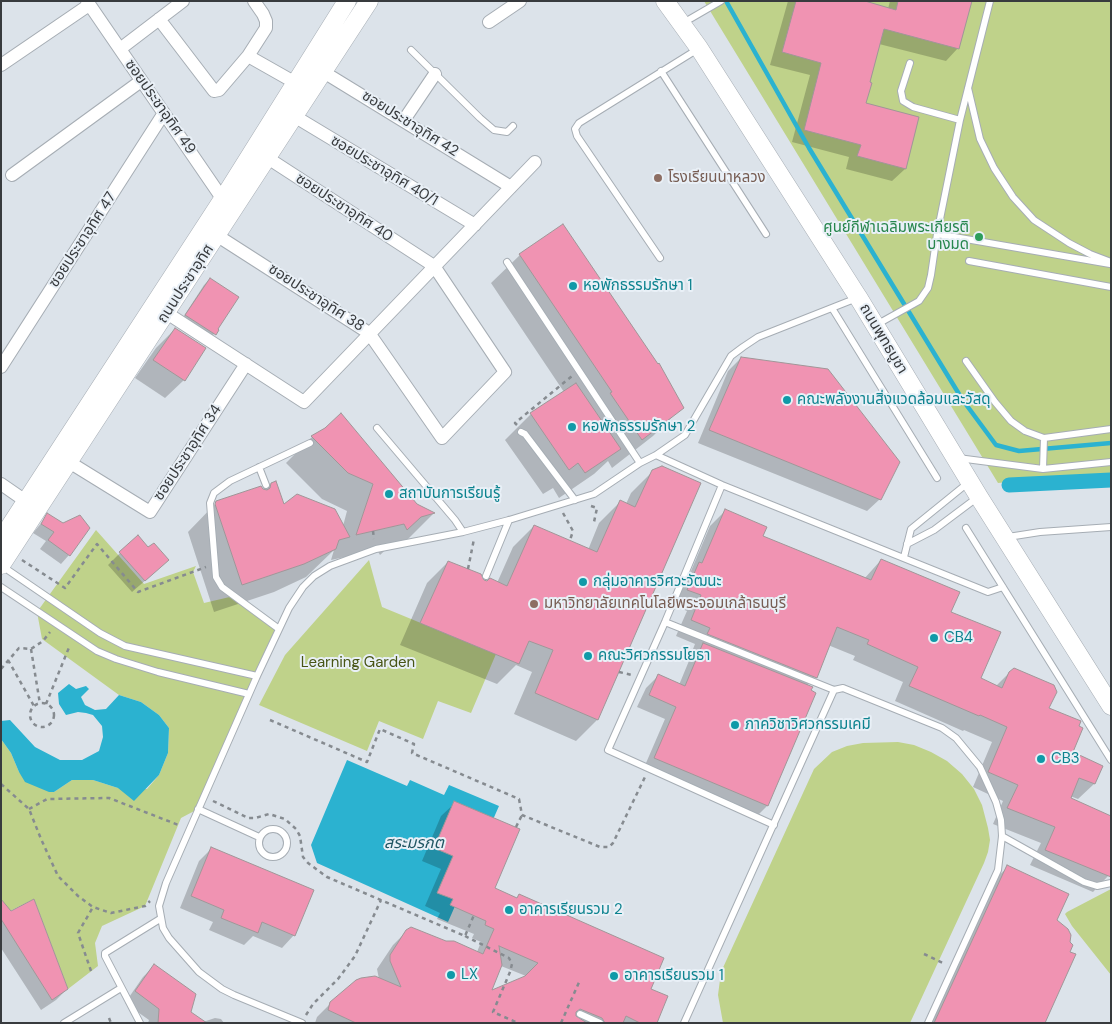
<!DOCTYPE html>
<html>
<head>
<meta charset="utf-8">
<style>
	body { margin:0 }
	#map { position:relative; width:1112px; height:1024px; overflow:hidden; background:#dce3ea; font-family:"DM Sans",sans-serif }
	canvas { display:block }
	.frame { position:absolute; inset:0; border:2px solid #383b3e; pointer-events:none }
</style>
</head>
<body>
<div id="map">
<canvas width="1112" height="1024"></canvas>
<div class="frame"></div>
</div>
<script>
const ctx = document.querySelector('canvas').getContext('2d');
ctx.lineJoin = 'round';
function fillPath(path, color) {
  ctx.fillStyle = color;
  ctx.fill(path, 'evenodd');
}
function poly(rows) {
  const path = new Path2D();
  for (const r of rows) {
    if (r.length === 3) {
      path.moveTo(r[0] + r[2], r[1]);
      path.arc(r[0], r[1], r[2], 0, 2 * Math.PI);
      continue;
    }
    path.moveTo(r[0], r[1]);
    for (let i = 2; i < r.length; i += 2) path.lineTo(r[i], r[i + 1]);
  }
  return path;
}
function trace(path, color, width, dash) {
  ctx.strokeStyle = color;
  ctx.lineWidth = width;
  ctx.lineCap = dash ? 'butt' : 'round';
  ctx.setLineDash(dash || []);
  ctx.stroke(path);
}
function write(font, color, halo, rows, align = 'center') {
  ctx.font = font + ' "DM Sans","Noto Sans Thai",sans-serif';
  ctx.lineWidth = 4;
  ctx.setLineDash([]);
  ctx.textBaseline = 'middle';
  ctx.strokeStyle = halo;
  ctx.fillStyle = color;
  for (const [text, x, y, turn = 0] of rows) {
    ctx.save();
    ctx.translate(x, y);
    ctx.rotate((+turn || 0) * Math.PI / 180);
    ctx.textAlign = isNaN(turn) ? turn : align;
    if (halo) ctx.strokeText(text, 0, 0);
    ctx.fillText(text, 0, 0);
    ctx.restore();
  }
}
fillPath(poly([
	[704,1,1111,1,1111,473,998,483],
	[96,530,144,584,196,566,193,572,204,603,234,596,279,629,198,809,181,818,145,906,102,926,95,943,98,966,68,989,34,899,10,911,1,899,1,739,11,753,19,772,54,792,72,780,93,780,118,788,147,789,159,775,168,753,169,728,159,715,141,702,119,695,42,639,37,612],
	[369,560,382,607,496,654,471,713,438,701,423,739,379,721,367,751,259,705,285,655],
	[898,742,914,745,931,752,947,761,962,774,974,789,982,805,988,828,990,840,988,852,984,863,910,1023,723,1023,718,995,721,972,814,769,832,752,847,746,863,743],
	[1111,889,1111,975,1072,926,1065,914,1067,912]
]), '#bfd28a');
fillPath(poly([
	[69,684,76,689,86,686,89,689,81,697,85,705,95,710,106,709,119,695,141,702,159,715,169,728,168,753,159,775,134,801,118,788,93,780,72,780,54,792,49,792,25,782,19,772,11,753,1,739,1,721,10,720,35,747,60,760,82,760,99,751,103,737,102,726,93,715,86,713,78,712,66,715,59,704,58,693],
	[347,760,407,786,410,780,444,795,449,785,499,806,448,922,317,863,311,845]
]), '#2bb2d0');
fillPath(poly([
	[788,1,860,1,888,9,890,1,970,1,958,48,946,61,879,44,865,104,905,169,892,181,846,169,849,157,792,142,810,75,770,65],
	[520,255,682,407,653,436,612,468,608,461,594,474,559,498,553,488,543,494,505,440,531,414,564,392,491,283],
	[210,279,217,330,209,340,180,322,204,285],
	[175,329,184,380,165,398,135,378,156,348],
	[741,358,880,499,867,511,698,443,728,371],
	[312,437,416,505,433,514,408,539,393,543,380,555,377,550,331,560,334,550,306,577,274,592,214,612,188,532,217,502,265,491,271,484,283,507,343,526,347,511,322,499,286,463],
	[653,471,597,720,576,741,514,714,532,672,516,665,497,684,400,645,427,583,448,562,483,582,497,583,513,547,534,526,588,550,599,523,620,502,626,504,631,493],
	[725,511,761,537,864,579,881,560,949,612,980,679,996,686,1010,672,1048,709,1071,753,1101,766,1094,784,1078,799,1070,796,1069,799,1111,871,1108,876,1093,892,1030,865,1041,843,993,824,1003,801,973,787,992,742,964,730,963,731,895,701,903,682,853,660,855,656,828,645,815,677,807,686,810,691,815,693,767,806,755,818,643,770,665,719,637,707,646,688,658,676,679,685,691,656,697,651,693,649,695,644,676,636,687,611,673,605,683,579,691,571,710,526],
	[48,515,69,555,61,564,40,549,46,541,33,533],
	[148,549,155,572,132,592,108,565,120,553],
	[455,803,493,889,649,989,656,1023,315,1023,317,1017,331,1003,379,979,377,969,393,945,407,931,477,952,481,942,472,938,474,934,437,919,440,913,425,906,441,869,422,861,441,816],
	[501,966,526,976,490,993],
	[211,849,294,935,282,948,253,936,244,945,209,930,213,922,180,908,199,861],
	[1008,867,1055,921,1044,1023,927,1023,995,879],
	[1,901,67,989,56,1000,41,1010,1,948],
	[154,966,189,1013,203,1022,215,1018,221,1019,224,1023,148,1023,149,1020,125,1003,143,977]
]), '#0003');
trace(poly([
	[726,1,809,148,962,399,996,445,1019,451,1111,443]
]), '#2bb2d0', 4.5);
trace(poly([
	[1009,485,1111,480]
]), '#2bb2d0', 15);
const building = poly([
	[796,1,865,1,896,10,898,1,972,1,959,49,884,29,870,82,872,83,866,103,919,117,906,169,857,156,861,145,804,130,821,63,782,52,796,1],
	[563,224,658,364,659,363,684,408,642,440,610,393,612,392,519,254,563,224],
	[210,278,239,297,218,329,219,330,216,335,185,315,210,278],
	[175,328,206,348,185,381,153,360,175,328],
	[741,357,828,369,900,462,881,500,709,430,741,357],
	[576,383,621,449,585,473,578,463,569,470,530,413,576,383],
	[341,413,417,504,435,513,421,517,407,530,404,524,356,535,373,484,348,473,311,436,325,428,341,413],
	[662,466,701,483,598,720,535,693,553,650,529,641,519,664,420,623,448,561,481,574,484,580,487,581,490,578,507,586,534,525,597,552,620,500,635,507,652,470,662,466],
	[276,481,284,504,297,494,335,509,350,537,339,540,336,549,304,564,242,585,215,504,216,501,261,486,263,489,267,490,270,488,271,483,276,481],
	[725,509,767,527,763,536,871,580,881,559,960,592,951,612,1001,632,981,678,1002,688,1009,672,1014,668,1054,685,1057,692,1049,708,1081,721,1079,726,1083,728,1073,752,1103,766,1095,784,1079,778,1071,798,1111,816,1111,877,1045,850,1055,827,1007,808,1018,785,988,772,1007,727,980,715,979,716,909,686,918,667,867,644,869,640,837,627,817,678,707,634,710,628,691,620,701,595,687,590,699,562,702,563,725,509],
	[47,513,63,523,80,515,90,528,70,556,48,540,54,532,41,524,47,513],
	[138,535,148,547,154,543,169,560,145,581,119,552,138,535],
	[703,643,813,687,811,690,816,693,768,806,654,758,676,707,649,695,658,674,685,686,703,643],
	[454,801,520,829,495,888,517,898,519,894,664,958,651,989,668,996,657,1023,640,1023,626,1016,623,1023,605,1023,602,1018,580,1009,576,1012,576,1016,587,1023,356,1023,328,1010,330,1002,356,980,361,978,375,976,401,987,390,961,390,955,406,930,411,927,446,941,454,941,483,954,494,929,485,925,486,921,450,905,453,899,437,893,453,856,434,848,454,801],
	[499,946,538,963,525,976,492,990,502,965,499,946],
	[211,847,314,890,295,936,262,922,258,933,221,918,224,910,191,896,211,847],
	[1007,865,1069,894,1057,920,1068,929,1071,935,1070,942,1073,945,1070,952,1076,954,1045,1023,934,1023,1007,865],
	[1,899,11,911,34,899,68,989,52,1000,1,919,1,899],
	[154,964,196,994,191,1012,207,1023,158,1023,159,1009,135,991,154,964]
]);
fillPath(building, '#f093b2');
trace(building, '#a09698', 1);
const service = poly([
	[683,23,721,1],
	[411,50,480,118,494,130,507,132,513,126],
	[910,63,901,91,903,101,913,107,960,120],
	[661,71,766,234],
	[968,88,980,139,994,168,1013,197,1034,220,1069,243,1090,254,1111,262],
	[937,234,1110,264],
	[660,258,577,136,575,129,579,123,698,49],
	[969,261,1111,287],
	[507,262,640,463],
	[832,308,937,478],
	[876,325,919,301,928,288,931,275,937,234,960,120,990,1],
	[966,361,995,402,1011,421,1025,431,1044,438,1111,429],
	[377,428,455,520,463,532],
	[521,432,525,434,575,500],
	[656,455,722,485,988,592,1003,587],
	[958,458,1043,469,1111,462],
	[259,467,266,485],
	[1043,469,1044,438],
	[722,485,665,622,608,750,774,825],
	[966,528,1111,760],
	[1008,537,1040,532,1111,527],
	[907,544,934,530,978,497],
	[904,557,911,529,969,482],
	[2,566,100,633,125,646,257,676],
	[486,576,509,520],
	[1,587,97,651,116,659,158,672,249,694],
	[665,622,834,690],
	[279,629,222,587,216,577,210,503,214,493,230,481,310,443],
	[198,809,259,837],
	[273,843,14],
	[1002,836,1084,882,1097,886,1111,883],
	[580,1014,600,1023],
	[64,1023,121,988],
	[140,1023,105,956,105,953,160,919],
	[302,1023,234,995,222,989,199,972,169,938,163,928,159,906,166,883,257,676,289,608,303,587,314,576,330,566,376,549,463,532,509,520,594,494,640,463,656,455,685,435,731,356,743,347,758,337,857,298],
	[684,1023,834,690,843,688,942,728,956,738,980,767,996,802,1001,820,1002,836,998,870,928,1023]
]);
const minor = poly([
	[87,1,226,204],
	[159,19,214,91,219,90,248,56,266,28,266,21,263,14,254,1],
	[489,22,520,1],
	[120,49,183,1],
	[248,56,301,86],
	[1,65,89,5],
	[317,68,511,187],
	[294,116,475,225],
	[404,120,435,74],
	[12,175,141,81],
	[210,231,369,333,442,438,505,372,434,266,260,153],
	[159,308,304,402,535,162],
	[1,367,164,113],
	[69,462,150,512,246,364],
	[1,484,27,502]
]);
const secondary = poly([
	[665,1,699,48,858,297,979,497,1111,706],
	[1,540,223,199,347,1],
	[1,565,369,1]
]);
trace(service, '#a6adb4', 8);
trace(minor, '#a6adb4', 14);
trace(secondary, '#a6adb4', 19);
trace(poly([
	[517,425,515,423,572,376],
	[591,506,597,508,594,522],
	[563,513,573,531,570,540],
	[373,531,374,539],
	[22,560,65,588,97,544,138,592,206,567],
	[468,569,474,539],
	[648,604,663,602],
	[31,649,40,704],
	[8,660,34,706],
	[1,669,19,648,31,649,43,641,50,632],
	[619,672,632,675],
	[42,715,12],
	[46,704,70,645],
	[270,720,367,762,380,729,414,744,412,753,519,799,522,815,600,847,609,847,613,843,645,777],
	[1,784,29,809,41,839,58,876,78,896,93,907,111,913,145,906,150,901],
	[213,801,248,818,255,818,269,814,285,819,296,829,300,836,303,857,308,863,327,877,465,936,474,915],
	[29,809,47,799,109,798,181,826],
	[516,827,522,815],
	[465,936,509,958,512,964,510,972,493,1012,518,1023],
	[924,954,945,964],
	[91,971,78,933,93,907],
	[306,1015,313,1004,338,979,355,956,381,900],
	[109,1018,111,1023],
	[561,1023,580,980]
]), '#868b90', 2.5, [4, 4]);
trace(service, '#fff', 6);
trace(minor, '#fff', 12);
trace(secondary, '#fff', 18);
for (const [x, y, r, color] of [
	[658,178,5,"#8d6e63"],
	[979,237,5,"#2e9e5b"],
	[573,286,5,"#0f9aa8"],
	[787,400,5,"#0f9aa8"],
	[572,427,5,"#0f9aa8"],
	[389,494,5,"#0f9aa8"],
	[583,582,5,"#0f9aa8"],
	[534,604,5,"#8d6e63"],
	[934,638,5,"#0f9aa8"],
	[588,656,5,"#0f9aa8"],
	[735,725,5,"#0f9aa8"],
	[1041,759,5,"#0f9aa8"],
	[509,910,5,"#0f9aa8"],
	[451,975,5,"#0f9aa8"],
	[614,976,5,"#0f9aa8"]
]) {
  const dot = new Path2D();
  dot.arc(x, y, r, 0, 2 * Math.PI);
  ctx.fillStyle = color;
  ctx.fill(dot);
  trace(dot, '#e9f0f7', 2);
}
write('15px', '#383b3e', '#e9f0f7', [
	["ซอยประชาอุทิศ 49",160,107,55],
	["ซอยประชาอุทิศ 42",410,124,32],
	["ซอยประชาอุทิศ 40/1",384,171,31],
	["ซอยประชาอุทิศ 40",344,208,33],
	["ซอยประชาอุทิศ 47",83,240,-57],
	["ถนนประชาอุทิศ",186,284,-57],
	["ซอยประชาอุทิศ 38",316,298,33],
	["ถนนพุทธบูชา",883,339,59],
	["ซอยประชาอุทิศ 34",188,453,-57]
]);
write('15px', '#785e54', '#e9f0f7', [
	["โรงเรียนนาหลวง",668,178],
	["มหาวิทยาลัยเทคโนโลยีพระจอมเกล้าธนบุรี",544,604]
], 'left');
write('15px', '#27864d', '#e9f0f7', [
	["ศูนย์กีฬาเฉลิมพระเกียรติ",969,228],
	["บางมด",969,245]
], 'right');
write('15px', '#0d838f', '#e9f0f7', [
	["หอพักธรรมรักษา 1",583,286],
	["คณะพลังงานสิ่งแวดล้อมและวัสดุ",797,400],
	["หอพักธรรมรักษา 2",582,427],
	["สถาบันการเรียนรู้",399,494],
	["กลุ่มอาคารวิศวะวัฒนะ",593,582],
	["CB4",944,638],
	["คณะวิศวกรรมโยธา",598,656],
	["ภาควิชาวิศวกรรมเคมี",745,725],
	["CB3",1051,759],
	["อาคารเรียนรวม 2",519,910],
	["LX",461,975],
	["อาคารเรียนรวม 1",624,976]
], 'left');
write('15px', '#485515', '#e9f0f7', [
	["Learning Garden",358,663]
]);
write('italic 16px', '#215663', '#e9f0f7', [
	["สระมรกต",414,844]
]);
</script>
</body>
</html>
